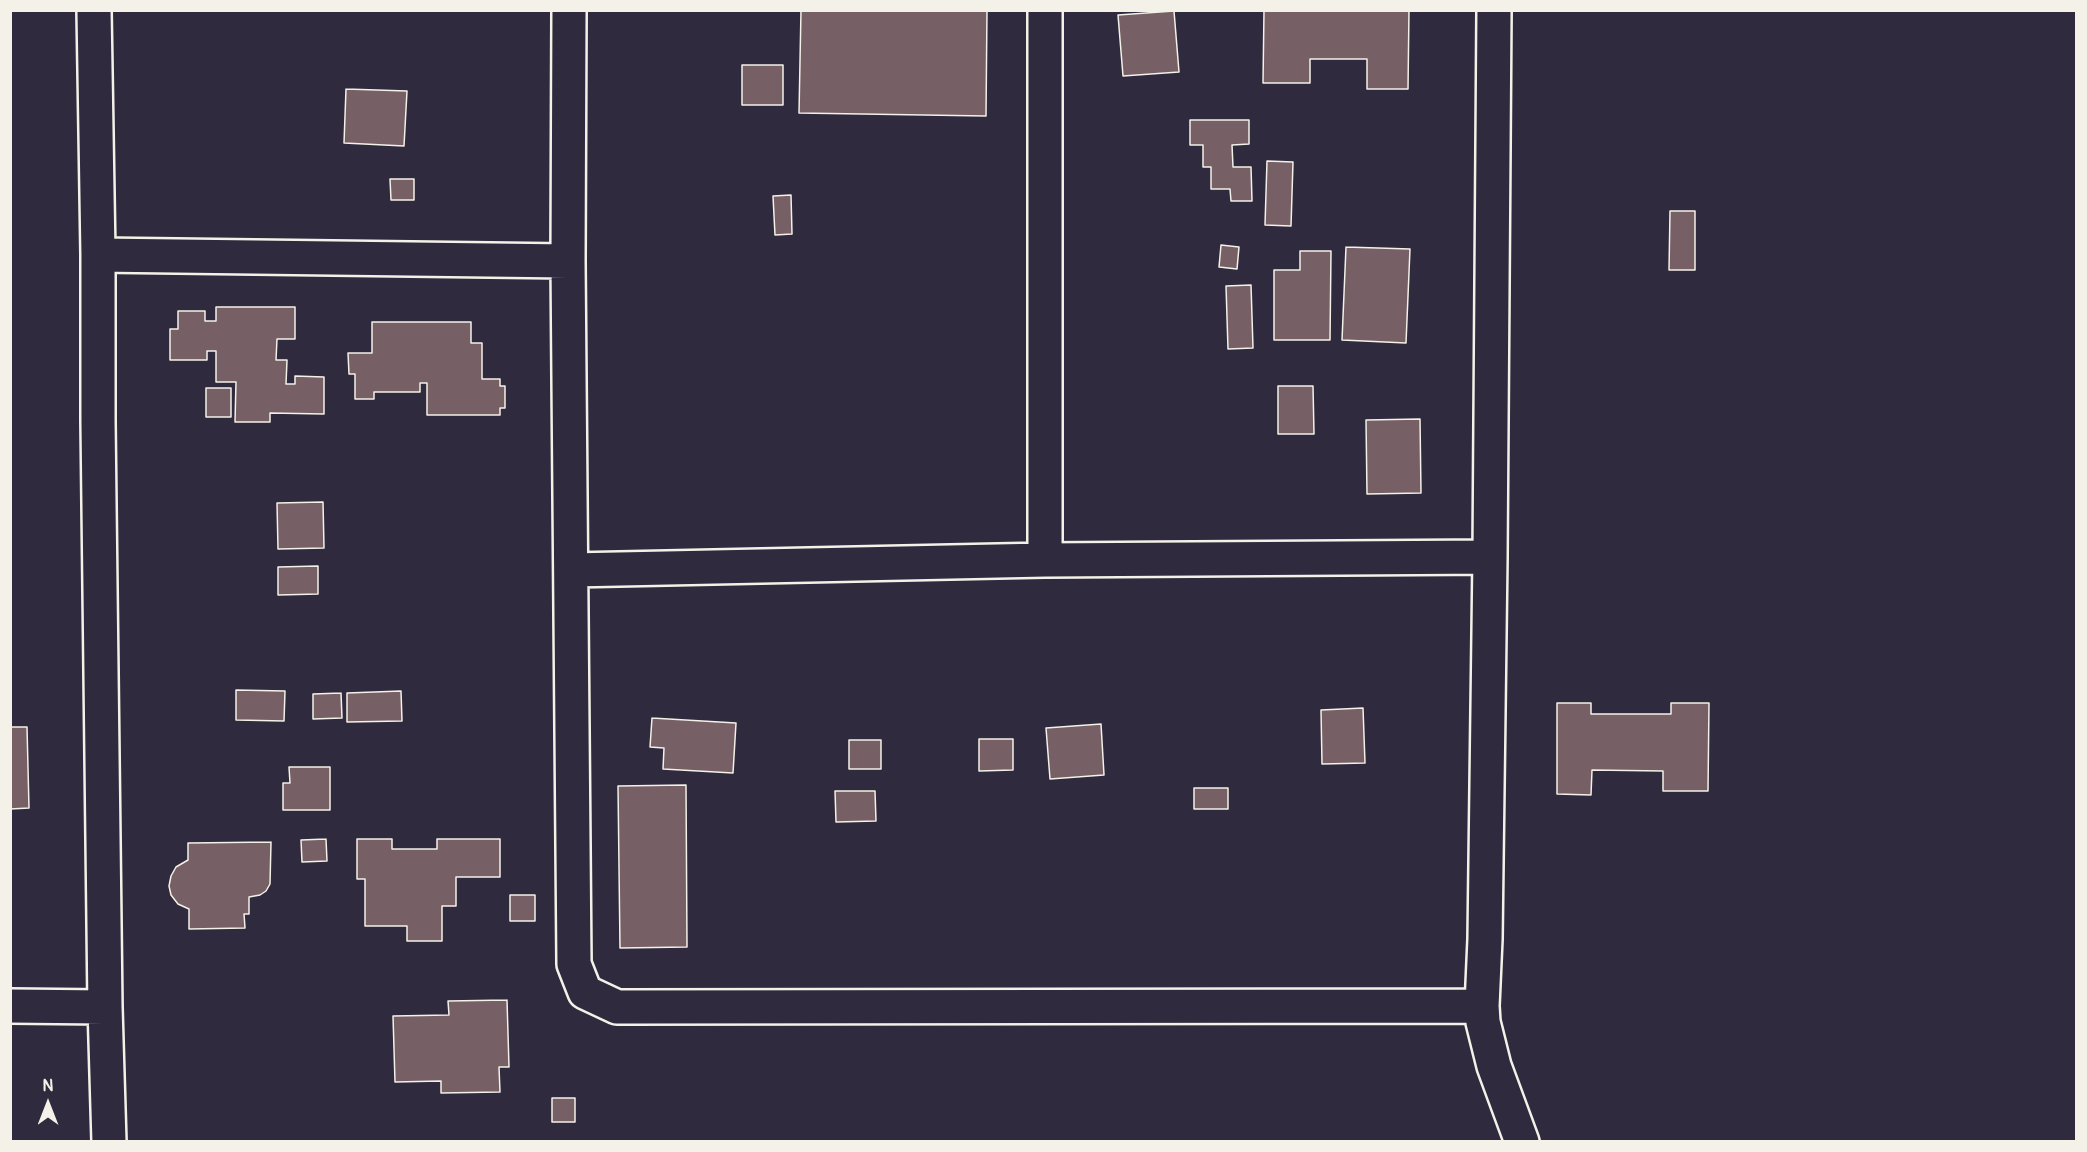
<!DOCTYPE html>
<html>
<head>
<meta charset="utf-8">
<style>
	body { margin:0 }
	#map { position:relative; width:2087px; height:1152px; overflow:hidden; background:#2f2a3d; font-family:Pangolin,sans-serif }
	canvas { display:block }
	.frame { position:absolute; inset:0; border:12px solid #f4f1e8; pointer-events:none }
	.north { position:absolute; left:18px; top:1074px; width:60px; height:60px; -webkit-text-stroke:4px #2f2a3d; paint-order:stroke; rotate:0deg; font-size:16px; font-weight:700; line-height:24px; text-align:center; color:#f4f1e8 }
	.north::after { content:''; display:block; margin:auto; width:21px; height:27px; background:#f4f1e8; clip-path:polygon(50% 0,100% 100%,50% 72%,0 100%) }
</style>
</head>
<body>
<div id="map">
<canvas width="2087" height="1152"></canvas>
<div class="frame"></div>
<div class="north">N</div>
</div>
<script>
const ctx = document.querySelector('canvas').getContext('2d');
ctx.lineJoin = 'round';
function fillPath(path, color) {
  ctx.fillStyle = color;
  ctx.fill(path, 'evenodd');
}
function poly(rows) {
  const path = new Path2D();
  for (const r of rows) {
    path.moveTo(r[0], r[1]);
    for (let i = 2; i < r.length; i += 2) path.lineTo(r[i], r[i + 1]);
  }
  return path;
}
function trace(path, color, width, dash) {
  ctx.strokeStyle = color;
  ctx.lineWidth = width;
  ctx.lineCap = dash ? 'butt' : 'round';
  ctx.setLineDash(dash || []);
  ctx.stroke(path);
}
const building = poly([
	[801,10,987,10,986,116,799,113,801,10],
	[1264,10,1409,10,1408,89,1367,89,1367,59,1310,59,1310,83,1263,83,1264,10],
	[1174,11,1179,72,1123,76,1118,15,1174,11],
	[742,65,783,65,783,105,742,105,742,65],
	[346,89,407,91,404,146,344,143,346,89],
	[1190,120,1249,120,1249,144,1232,145,1233,167,1251,167,1252,201,1231,201,1230,189,1211,189,1211,167,1203,167,1203,145,1190,145,1190,120],
	[1267,161,1293,162,1291,226,1265,225,1267,161],
	[390,179,414,179,414,200,391,200,390,179],
	[791,195,792,234,775,235,773,196,791,195],
	[1670,211,1695,211,1695,270,1669,270,1670,211],
	[1221,245,1239,247,1237,269,1219,267,1221,245],
	[1346,247,1410,249,1406,343,1342,340,1346,247],
	[1300,251,1331,251,1330,340,1274,340,1274,270,1300,270,1300,251],
	[1251,285,1253,348,1228,349,1226,286,1251,285],
	[216,307,295,307,295,339,277,339,276,360,287,360,286,384,295,384,295,376,324,377,324,414,270,413,270,422,235,422,236,382,216,382,216,351,207,351,207,360,170,360,170,329,178,329,178,311,205,311,205,321,216,321,216,307],
	[372,322,471,322,471,343,482,343,482,379,500,379,500,386,505,386,505,408,500,408,500,415,427,415,427,383,420,383,420,392,374,392,374,399,355,399,355,374,349,374,348,353,372,353,372,322],
	[1278,386,1313,386,1314,434,1278,434,1278,386],
	[206,388,231,388,231,417,206,417,206,388],
	[1420,419,1421,493,1367,494,1366,420,1420,419],
	[323,502,324,548,278,549,277,503,323,502],
	[318,566,318,594,278,595,278,567,318,566],
	[236,690,285,691,284,721,236,720,236,690],
	[401,691,402,721,347,722,347,693,401,691],
	[341,693,342,718,313,719,313,694,341,693],
	[1557,703,1591,703,1591,714,1671,714,1671,703,1709,703,1708,791,1663,791,1663,771,1592,770,1591,795,1557,794,1557,703],
	[1363,708,1365,763,1322,764,1321,710,1363,708],
	[652,718,736,723,733,773,663,769,664,748,650,747,652,718],
	[1101,724,1104,775,1050,779,1046,728,1101,724],
	[10,727,27,727,29,808,10,809,10,727],
	[979,739,1013,739,1013,770,979,771,979,739],
	[849,740,881,740,881,769,849,769,849,740],
	[289,767,330,767,330,810,283,810,283,783,290,783,289,767],
	[686,785,687,947,620,948,618,786,686,785],
	[1194,788,1228,788,1228,809,1194,809,1194,788],
	[835,791,875,791,876,821,836,822,835,791],
	[326,839,327,861,302,862,301,840,326,839],
	[357,839,392,839,392,849,437,849,437,839,500,839,500,877,456,877,456,906,442,906,442,941,407,941,407,926,365,926,365,879,357,879,357,839],
	[271,842,270,884,266,891,260,895,249,897,249,914,244,914,245,928,189,929,189,909,178,904,171,895,169,886,171,876,176,867,188,860,188,843,271,842],
	[510,895,535,895,535,921,510,921,510,895],
	[507,1000,509,1067,499,1067,500,1092,441,1093,441,1081,395,1082,393,1016,449,1015,448,1001,507,1000],
	[552,1098,575,1098,575,1122,552,1122,552,1098]
]);
fillPath(building, '#765f65');
trace(building, '#f4f1e8', 1.5);
const minor = poly([
	[94,10,98,255,98,421,105,1007,109,1142],
	[569,10,568,261,574,964,585,992,617,1007,1482,1006],
	[1494,10,1490,557,1485,939,1482,1006,1483,1022,1494,1066,1522,1142],
	[98,255,568,261],
	[1045,560,1045,10],
	[572,570,1045,560,1490,557],
	[10,1006,105,1007]
]);
trace(minor, '#f4f1e8', 38);
trace(minor, '#2f2a3d', 33);
</script>
</body>
</html>
